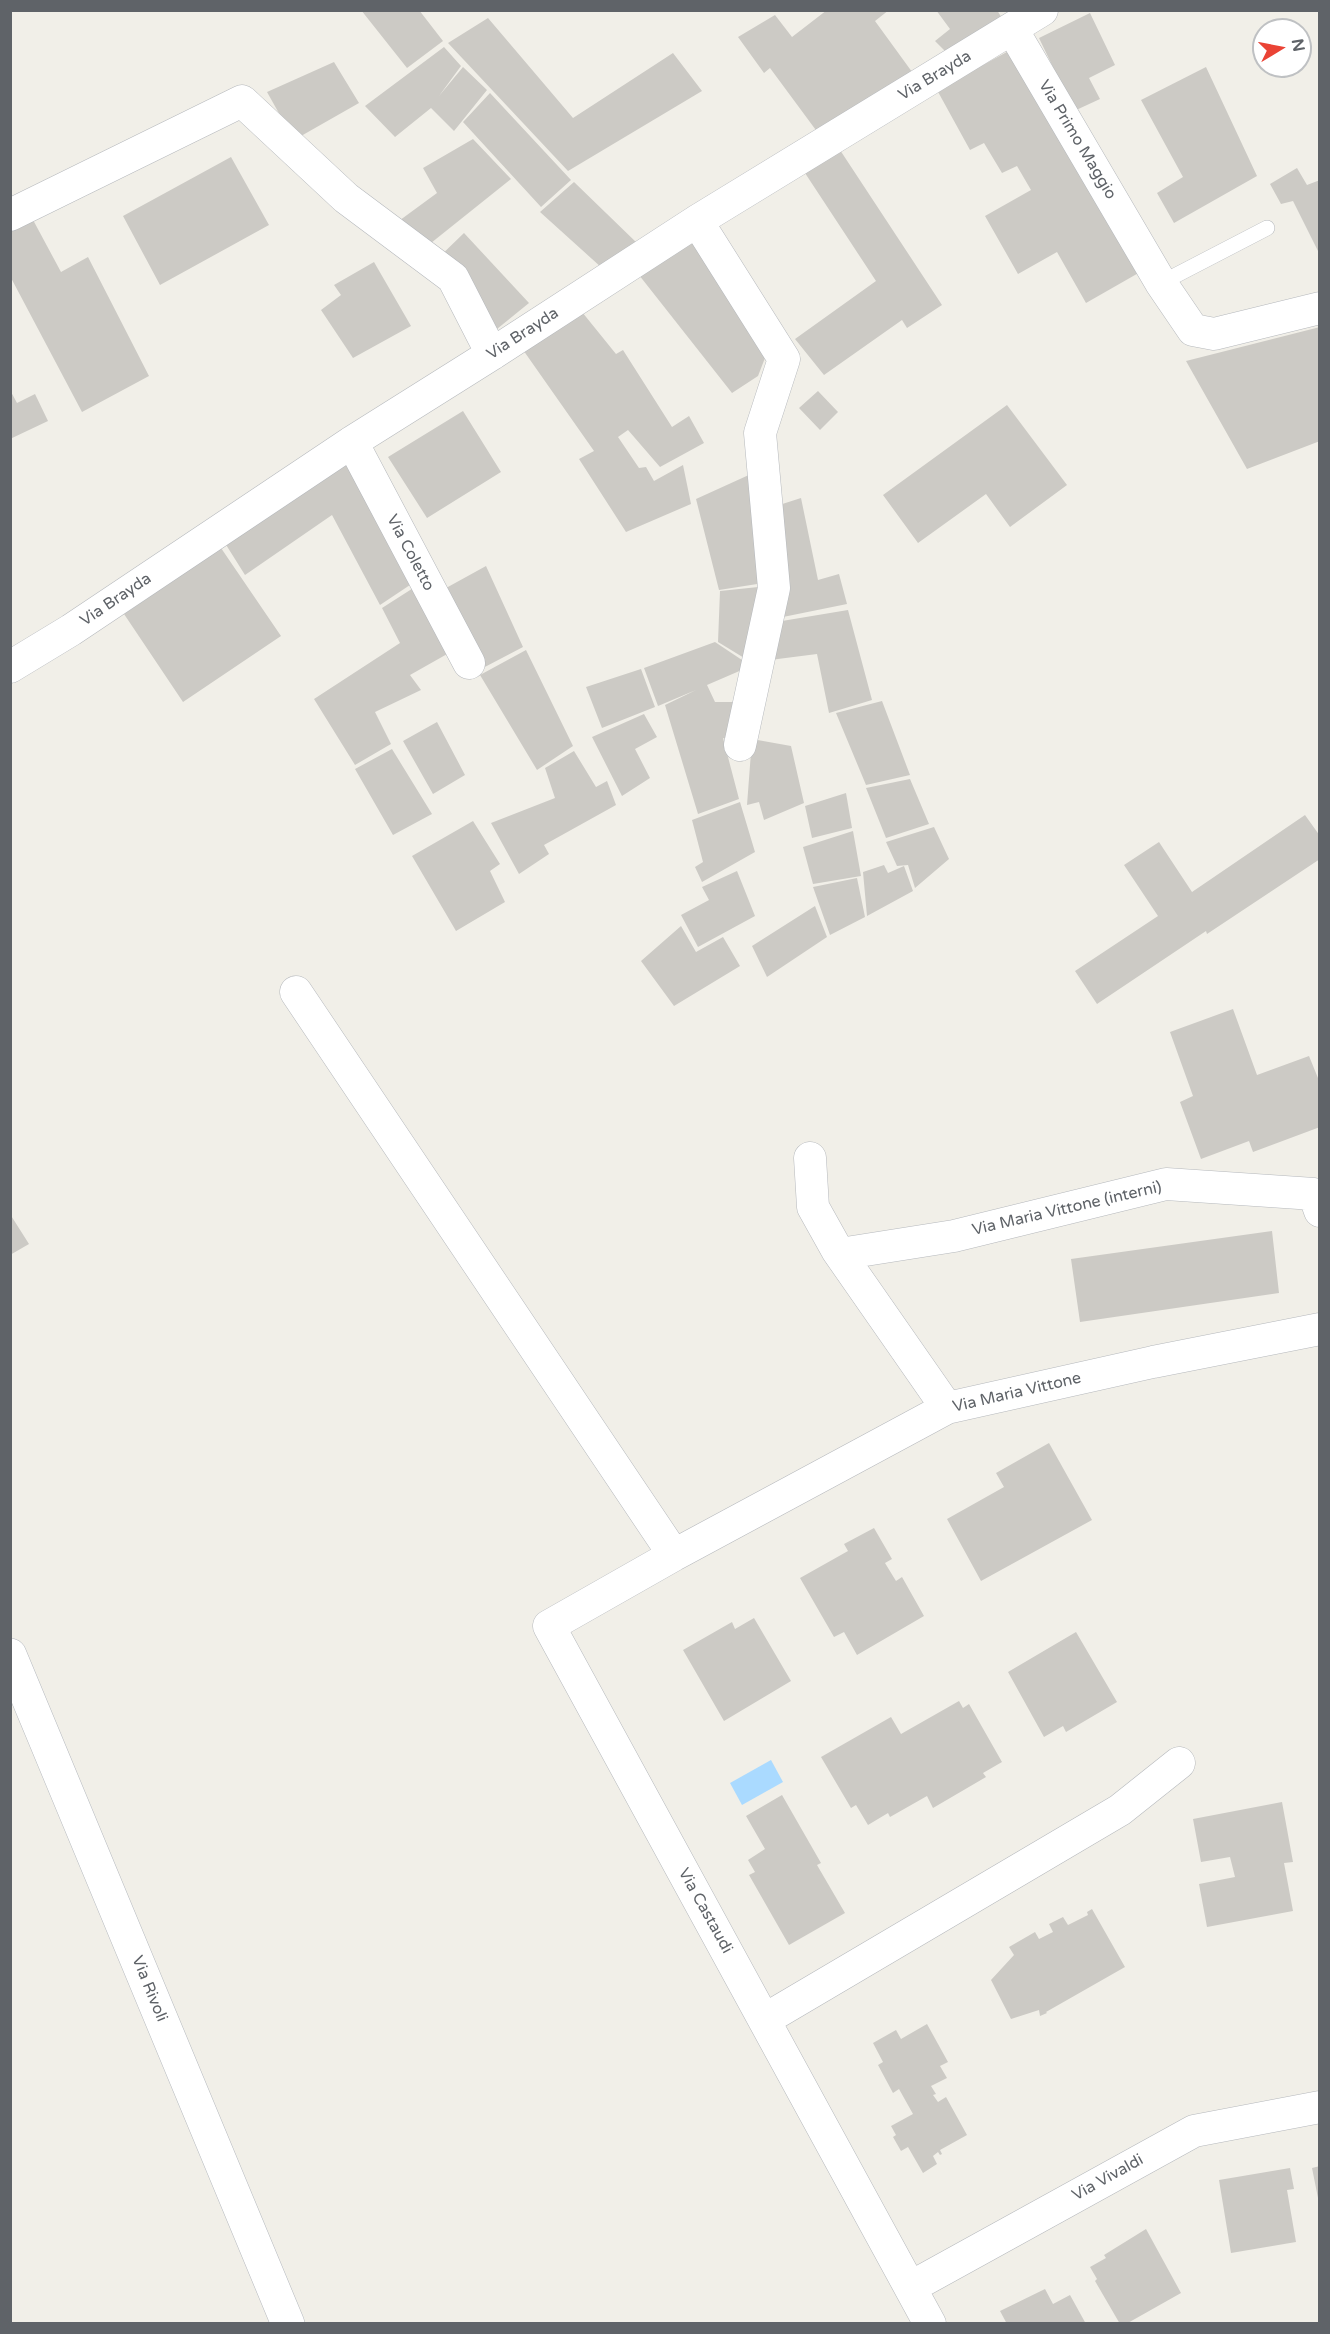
<!DOCTYPE html>
<html>
<head>
<meta charset="utf-8">
<style>
	body { margin:0 }
	#map { position:relative; width:1330px; height:2334px; overflow:hidden; background:#f1efe8; font-family:"Varela Round",sans-serif }
	canvas { display:block }
	.frame { position:absolute; inset:0; border:12px solid #5f6368; pointer-events:none }
	.north { position:absolute; left:1252px; top:18px; width:60px; height:60px; box-sizing:border-box; background:#fff; border:2px solid #bfc1c3; border-radius:50%; rotate:80deg; font-size:16px; font-weight:700; line-height:24px; text-align:center; color:#5f6368 }
	.north::after { content:''; display:block; margin:auto; width:21px; height:27px; background:#ea4335; clip-path:polygon(50% 0,100% 100%,50% 72%,0 100%) }
</style>
</head>
<body>
<div id="map">
<canvas width="1330" height="2334"></canvas>
<div class="frame"></div>
<div class="north">N</div>
</div>
<script>
const ctx = document.querySelector('canvas').getContext('2d');
ctx.lineJoin = 'round';
function fillPath(path, color) {
  ctx.fillStyle = color;
  ctx.fill(path, 'evenodd');
}
function poly(rows) {
  const path = new Path2D();
  for (const r of rows) {
    path.moveTo(r[0], r[1]);
    for (let i = 2; i < r.length; i += 2) path.lineTo(r[i], r[i + 1]);
  }
  return path;
}
function trace(path, color, width, dash) {
  ctx.strokeStyle = color;
  ctx.lineWidth = width;
  ctx.lineCap = dash ? 'butt' : 'round';
  ctx.setLineDash(dash || []);
  ctx.stroke(path);
}
function write(font, color, halo, rows, align = 'center') {
  ctx.font = font + ' "Varela Round",sans-serif';
  ctx.lineWidth = 4.5;
  ctx.setLineDash([]);
  ctx.textBaseline = 'middle';
  ctx.strokeStyle = halo;
  ctx.fillStyle = color;
  for (const [text, x, y, turn = 0] of rows) {
    ctx.save();
    ctx.translate(x, y);
    ctx.rotate((+turn || 0) * Math.PI / 180);
    ctx.textAlign = isNaN(turn) ? turn : align;
    if (halo) ctx.strokeText(text, 0, 0);
    ctx.fillText(text, 0, 0);
    ctx.restore();
  }
}
fillPath(poly([
	[771,1760,783,1782,742,1805,730,1783]
]), '#aadaff');
fillPath(poly([
	[361,10,419,10,443,41,407,68],
	[827,10,889,10,875,21,915,76,821,137,770,68,764,73,738,37,775,15,792,37],
	[936,10,997,10,1006,25,949,55,935,41,950,29],
	[1090,13,1115,65,1089,78,1100,99,1074,111,1039,38],
	[488,18,573,118,673,53,702,91,568,171,448,43],
	[444,47,461,66,439,96,463,67,487,90,454,131,431,108,395,137,365,106],
	[1016,47,1142,271,1086,303,1057,252,1018,274,985,216,1031,190,1017,166,1002,173,984,143,970,150,937,90],
	[334,62,359,103,294,140,267,92],
	[1206,67,1257,176,1174,223,1157,193,1183,177,1141,100],
	[490,93,571,180,541,207,463,122],
	[473,139,511,179,426,247,392,226,437,193,423,168],
	[840,150,942,305,907,328,902,320,824,375,795,339,876,281,805,173],
	[231,157,269,225,160,285,123,216],
	[1297,168,1307,185,1320,180,1320,255,1293,201,1281,204,1270,184],
	[574,182,638,244,602,268,540,212],
	[32,218,61,272,88,257,149,376,82,412,10,276,10,229],
	[464,233,529,303,497,329,434,262],
	[692,240,770,345,758,376,732,393,639,275],
	[374,262,411,326,353,358,321,310,341,295,334,285],
	[578,307,616,354,623,350,672,427,689,416,704,443,660,467,628,430,618,437,639,468,646,467,654,481,683,465,691,504,626,532,579,459,594,451,521,347],
	[1320,327,1320,441,1247,469,1186,361],
	[10,390,17,403,35,394,48,421,10,439],
	[818,391,838,412,820,430,799,408],
	[1007,405,1067,485,1010,527,986,494,918,543,883,495],
	[463,411,501,472,427,518,388,457],
	[344,456,416,581,380,605,332,515,245,575,223,540],
	[751,474,770,582,719,590,696,499],
	[801,498,818,580,839,574,847,604,778,618,773,507],
	[221,548,281,636,183,702,124,614],
	[486,566,523,647,481,669,437,593],
	[418,585,456,649,410,675,421,690,375,712,391,744,355,765,314,699,400,643,382,608],
	[768,586,754,664,718,642,720,591],
	[848,610,872,700,829,713,817,654,770,660,776,622],
	[715,642,751,666,707,685,715,702,743,702,736,741,723,738,739,799,698,814,665,705,696,690,658,706,644,668],
	[526,650,573,746,537,770,480,675],
	[641,669,655,707,602,728,586,687],
	[882,701,910,775,866,785,836,713],
	[644,714,657,737,635,749,650,778,622,796,592,737],
	[437,722,465,775,433,794,403,741],
	[752,739,791,746,804,803,764,820,759,802,747,805],
	[392,749,432,814,393,835,355,769],
	[574,751,596,787,607,781,616,805,544,845,549,854,519,874,491,823,555,798,545,768],
	[910,779,929,824,886,838,866,788],
	[846,793,852,828,812,838,805,806],
	[740,802,755,852,702,882,695,867,703,862,692,820],
	[1305,815,1320,836,1320,859,1207,934,1206,931,1097,1004,1075,971,1158,916,1124,865,1159,842,1192,892],
	[473,821,500,864,490,871,505,902,456,931,412,856],
	[934,827,949,859,915,888,908,865,897,866,886,842],
	[853,831,861,876,813,884,803,847],
	[884,865,888,873,904,866,913,891,867,916,863,872],
	[737,871,755,916,698,947,681,915,709,900,702,887],
	[857,878,865,917,830,935,813,887],
	[815,906,827,937,767,977,752,946],
	[681,926,696,952,723,937,740,966,674,1006,641,961],
	[1233,1009,1257,1075,1309,1056,1320,1083,1320,1127,1253,1152,1249,1141,1201,1159,1180,1102,1193,1096,1170,1032],
	[10,1214,29,1244,10,1255],
	[1272,1231,1279,1293,1080,1322,1071,1259],
	[1049,1443,1092,1520,981,1581,947,1519,1004,1487,996,1473],
	[874,1528,892,1559,885,1563,896,1581,902,1577,924,1616,857,1655,844,1632,834,1637,800,1578,848,1551,844,1544],
	[754,1618,791,1681,724,1721,683,1650,732,1622,735,1629],
	[1076,1632,1117,1702,1066,1732,1063,1726,1044,1737,1008,1672],
	[959,1701,963,1708,969,1704,1002,1762,983,1773,986,1777,933,1808,927,1796,890,1817,888,1813,868,1825,856,1805,851,1808,821,1757,891,1717,901,1734],
	[782,1795,821,1863,817,1865,845,1913,789,1945,749,1875,755,1872,748,1860,765,1849,746,1816],
	[1282,1802,1293,1862,1284,1863,1293,1911,1207,1927,1199,1884,1235,1877,1230,1857,1201,1862,1193,1819],
	[1092,1909,1125,1967,1046,2012,1047,2013,1040,2016,1039,2010,1011,2019,991,1980,1014,1955,1009,1947,1035,1932,1039,1939,1053,1932,1049,1924,1063,1917,1068,1925,1088,1915,1087,1912],
	[927,2024,948,2062,940,2066,947,2078,931,2086,936,2094,933,2095,938,2102,946,2097,967,2135,940,2150,942,2154,940,2155,938,2152,933,2156,937,2164,923,2173,908,2147,901,2151,893,2137,896,2135,891,2126,913,2114,899,2089,893,2093,878,2065,883,2062,873,2043,896,2030,901,2039],
	[1320,2166,1320,2198,1318,2198,1312,2168],
	[1290,2168,1294,2189,1287,2190,1296,2242,1231,2253,1219,2180],
	[1146,2229,1181,2293,1126,2324,1120,2324,1095,2281,1097,2279,1090,2267,1106,2258,1104,2255],
	[1045,2289,1053,2304,1070,2295,1086,2324,1007,2324,1000,2311]
]), '#cccac5');
const lane = poly([
	[1161,283,1267,228]
]);
const street = poly([
	[1012,29,1161,283,1193,330,1214,334,1320,308],
	[10,215,242,101,346,198,453,278,492,354],
	[697,221,784,359,760,433,774,588,740,745],
	[352,442,469,663],
	[10,667,71,630,352,442,492,354,697,221,1042,10],
	[296,992,674,1555],
	[810,1158,813,1207,837,1250,947,1408],
	[840,1254,954,1236,1166,1184,1314,1194,1320,1211],
	[764,2020,1120,1810,1179,1763],
	[911,2287,1194,2131,1320,2107],
	[930,2324,549,1626,674,1555,947,1408,1153,1362,1320,1329]
]);
const secondary = poly([
	[10,1655,288,2324]
]);
trace(lane, '#b5b8bc', 16);
trace(street, '#b5b8bc', 33);
trace(secondary, '#b6babf', 34);
trace(lane, '#fff', 15);
trace(street, '#fff', 32);
trace(secondary, '#fff', 33);
write('16px', '#5f6368', '#fff', [
	["Via Brayda",935,76,-31],
	["Via Primo Maggio",1077,140,59],
	["Via Brayda",523,334,-33],
	["Via Coletto",410,553,62],
	["Via Brayda",116,600,-34],
	["Via Maria Vittone (interni)",1067,1209,-13],
	["Via Maria Vittone",1017,1393,-13],
	["Via Castaudi",705,1911,61],
	["Via Rivoli",149,1989,68],
	["Via Vivaldi",1108,2178,-29]
]);
</script>
</body>
</html>
